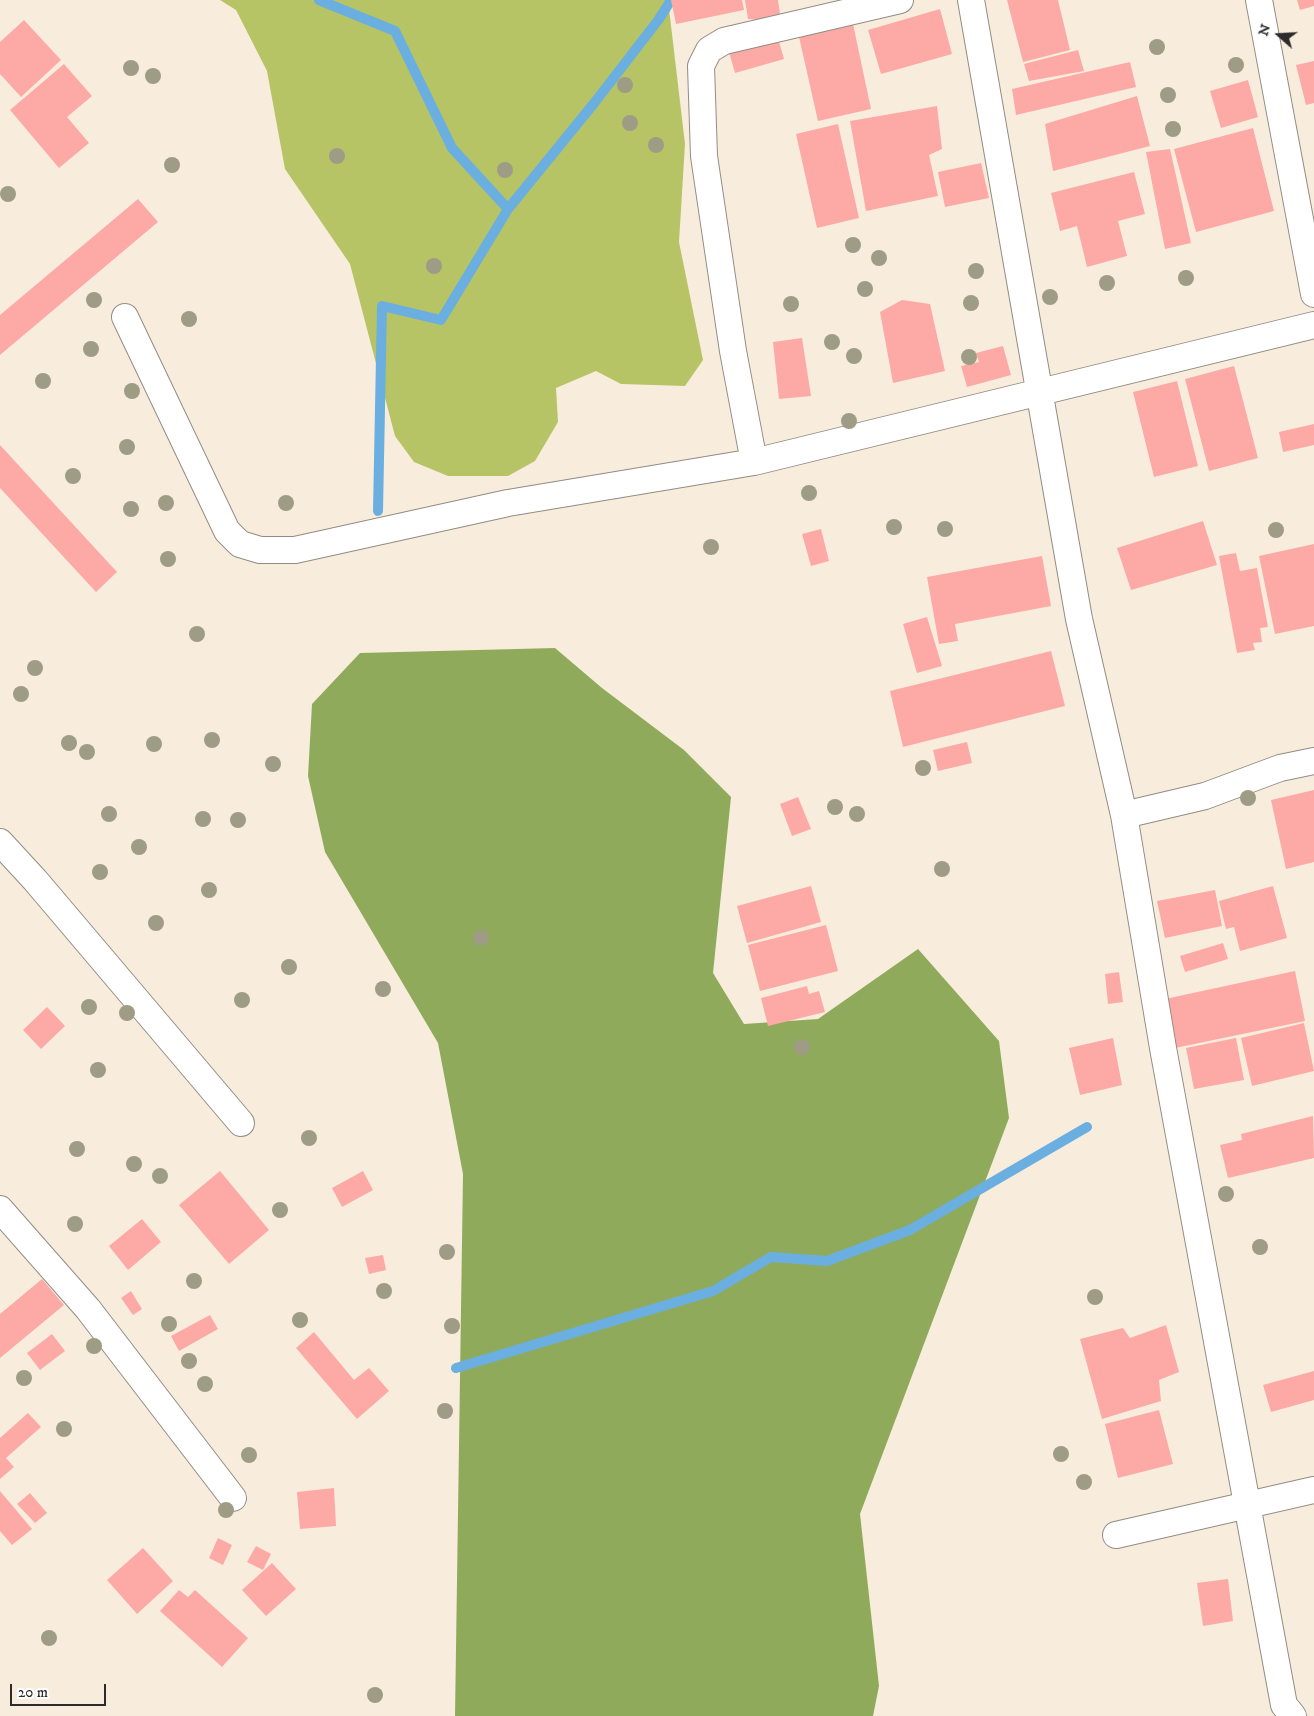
<!DOCTYPE html>
<html>
<head>
<meta charset="utf-8">
<style>
	body { margin:0 }
	#map { position:relative; width:1314px; height:1716px; overflow:hidden; background:#f8eddd; font-family:"IM FELL DW Pica",serif }
	canvas { display:block }
	.north { position:absolute; left:1254px; top:10px; width:50px; height:50px; -webkit-text-stroke:4px #fff; paint-order:stroke; rotate:289deg; font-size:14px; font-weight:700; line-height:20px; text-align:center; color:#2b2b2b }
	.north::after { content:''; display:block; margin:auto; width:18px; height:22px; background:#2b2b2b; clip-path:polygon(50% 0,100% 100%,50% 72%,0 100%) }
	.scale { position:absolute; left:10px; top:1684px; width:96px; height:22px; box-sizing:border-box; border:2px solid #2b2b2b; border-top:0; padding-left:6px; font-size:15px; line-height:18px; white-space:nowrap; color:#2b2b2b; -webkit-text-stroke:4px #fff; paint-order:stroke }
</style>
</head>
<body>
<div id="map">
<canvas width="1314" height="1716"></canvas>
<div class="north">N</div>
<div class="scale">20 m</div>
</div>
<script>
const ctx = document.querySelector('canvas').getContext('2d');
ctx.lineJoin = 'round';
function fillPath(path, color) {
  ctx.fillStyle = color;
  ctx.fill(path, 'evenodd');
}
function poly(rows) {
  const path = new Path2D();
  for (const r of rows) {
    path.moveTo(r[0], r[1]);
    for (let i = 2; i < r.length; i += 2) path.lineTo(r[i], r[i + 1]);
  }
  return path;
}
function trace(path, color, width, dash) {
  ctx.strokeStyle = color;
  ctx.lineWidth = width;
  ctx.lineCap = dash ? 'butt' : 'round';
  ctx.setLineDash(dash || []);
  ctx.stroke(path);
}
fillPath(poly([
	[220,0,668,0,685,144,679,242,703,360,685,386,621,384,596,371,556,388,558,422,535,461,508,476,448,476,414,462,395,436,350,264,285,169,267,71,236,10]
]), '#b6c466');
fillPath(poly([
	[555,648,602,688,684,750,731,797,713,973,744,1024,818,1019,918,949,999,1041,1009,1118,860,1514,879,1686,873,1716,455,1716,463,1174,438,1043,325,852,308,776,312,704,360,653]
]), '#90aa5b');
trace(poly([
	[319,0,395,31,452,148,508,209],
	[378,511,382,306,441,320,508,209,595,102,659,19,671,0],
	[456,1368,713,1291,771,1257,827,1261,910,1230,1087,1127]
]), '#6bafe1', 10);
fillPath(poly([
	[671,0,742,0,744,10,676,24],
	[745,0,778,0,780,14,763,20,748,19],
	[1007,0,1058,0,1070,50,1023,62],
	[1297,0,1314,0,1314,6,1300,10],
	[940,9,952,54,881,74,868,30],
	[24,20,61,60,21,97,0,74,0,42],
	[853,24,871,109,818,121,799,37],
	[778,38,784,59,735,73,729,52],
	[1078,50,1084,71,1029,81,1024,64],
	[1314,61,1314,103,1306,105,1296,65],
	[1130,62,1136,87,1016,115,1012,89],
	[64,64,92,96,67,117,89,143,59,168,10,110],
	[1248,80,1258,117,1221,128,1210,91],
	[1137,96,1150,146,1053,171,1045,124],
	[937,106,942,149,929,155,938,196,866,211,850,121],
	[838,124,859,218,817,228,796,134],
	[1253,128,1274,211,1196,232,1174,149],
	[1170,149,1191,243,1165,249,1146,152],
	[981,163,989,198,945,207,938,172],
	[1134,172,1145,214,1118,221,1127,256,1087,267,1077,226,1060,231,1051,193],
	[138,199,158,222,0,355,0,315],
	[902,300,930,304,945,371,893,383,880,312],
	[802,338,811,396,779,399,773,342],
	[1003,346,1011,375,967,387,961,366,979,362,976,353],
	[1234,366,1258,458,1209,471,1185,379],
	[1177,381,1198,466,1154,477,1133,392],
	[1314,424,1314,445,1283,452,1279,432],
	[0,445,117,572,96,592,0,488],
	[1203,521,1217,565,1131,590,1117,548],
	[821,529,829,561,811,566,802,534],
	[1314,544,1314,626,1275,634,1259,556],
	[1236,553,1240,571,1257,568,1268,627,1260,628,1262,642,1253,643,1255,650,1237,653,1219,556],
	[1042,556,1051,606,955,624,958,641,939,644,927,577],
	[927,617,942,666,917,673,903,624],
	[1051,651,1065,706,903,747,890,691],
	[967,742,972,763,938,771,933,750],
	[1314,790,1314,862,1286,869,1271,800],
	[798,797,811,829,792,836,780,804],
	[811,886,821,922,747,943,737,906],
	[1273,886,1287,938,1240,951,1234,927,1226,929,1219,901],
	[1215,890,1222,926,1165,938,1157,901],
	[826,925,838,971,760,991,748,945],
	[1223,943,1228,959,1185,972,1180,956],
	[1295,971,1305,1021,1175,1048,1165,999],
	[1119,972,1123,1002,1108,1004,1105,974],
	[807,986,809,994,819,991,825,1012,768,1026,761,998],
	[47,1007,65,1026,41,1049,23,1030],
	[1304,1023,1314,1071,1252,1086,1241,1038],
	[1113,1038,1122,1085,1080,1095,1069,1048],
	[1236,1038,1244,1080,1194,1089,1186,1048],
	[1313,1116,1314,1158,1228,1178,1220,1145,1242,1140,1241,1134],
	[220,1171,269,1230,229,1264,179,1205],
	[363,1171,373,1190,342,1207,332,1188],
	[142,1219,161,1242,128,1270,109,1246],
	[383,1255,386,1270,369,1274,365,1258],
	[42,1279,64,1305,0,1358,0,1314],
	[131,1291,142,1309,133,1315,121,1298],
	[210,1315,218,1329,179,1351,171,1336],
	[1166,1325,1179,1372,1159,1380,1161,1401,1102,1419,1080,1339,1123,1328,1130,1338],
	[314,1332,354,1380,369,1368,389,1391,357,1419,296,1348],
	[52,1334,65,1351,40,1370,27,1353],
	[1314,1371,1314,1400,1271,1412,1263,1385],
	[1159,1410,1173,1464,1118,1478,1105,1424],
	[28,1413,41,1427,6,1458,14,1467,0,1479,0,1438],
	[334,1488,336,1526,300,1529,297,1492],
	[0,1491,32,1529,12,1545,0,1531],
	[30,1493,47,1513,35,1523,17,1504],
	[218,1538,232,1545,223,1565,209,1558],
	[256,1546,271,1554,263,1570,247,1562],
	[143,1548,173,1581,137,1614,107,1580],
	[272,1563,296,1589,266,1616,242,1590],
	[1228,1579,1233,1621,1203,1626,1197,1583],
	[179,1590,188,1597,195,1590,248,1638,222,1667,160,1611]
]), '#fda9a6');
const minor = poly([
	[971,0,1079,619,1124,815,1163,1048,1284,1705,1293,1716],
	[1259,0,1314,294],
	[125,317,227,531,240,544,260,550,295,550,508,503,754,462,1314,325],
	[754,462,733,351,704,156,701,66,709,50,724,41,900,0],
	[1124,815,1205,796,1280,768,1314,761],
	[0,842,35,880,241,1123],
	[0,1209,88,1309,233,1498],
	[1116,1535,1314,1490]
]);
trace(minor, '#928c84', 28);
trace(minor, '#fff', 26);
ctx.fillStyle = '#9e9c85';
for (const [x, y] of [
	[1157,47],
	[1236,65],
	[131,68],
	[153,76],
	[625,85],
	[1168,95],
	[630,123],
	[1173,129],
	[656,145],
	[337,156],
	[172,165],
	[505,170],
	[8,194],
	[853,245],
	[879,258],
	[434,266],
	[976,271],
	[1186,278],
	[1107,283],
	[865,289],
	[1050,297],
	[94,300],
	[971,303],
	[791,304],
	[189,319],
	[832,342],
	[91,349],
	[854,356],
	[969,357],
	[43,381],
	[132,391],
	[849,421],
	[127,447],
	[73,476],
	[809,493],
	[166,503],
	[286,503],
	[131,509],
	[894,527],
	[945,529],
	[1276,530],
	[711,547],
	[168,559],
	[197,634],
	[35,668],
	[21,694],
	[212,740],
	[69,743],
	[154,744],
	[87,752],
	[273,764],
	[923,768],
	[1248,798],
	[835,807],
	[109,814],
	[857,814],
	[203,819],
	[238,820],
	[139,847],
	[942,869],
	[100,872],
	[209,890],
	[156,923],
	[481,938],
	[289,967],
	[383,989],
	[242,1000],
	[89,1007],
	[127,1013],
	[802,1047],
	[98,1070],
	[309,1138],
	[77,1149],
	[134,1164],
	[160,1176],
	[1226,1194],
	[280,1210],
	[75,1224],
	[1260,1247],
	[447,1252],
	[194,1281],
	[384,1291],
	[1095,1297],
	[300,1320],
	[169,1324],
	[452,1326],
	[94,1346],
	[189,1361],
	[24,1378],
	[205,1384],
	[445,1411],
	[64,1429],
	[1061,1454],
	[249,1455],
	[1084,1482],
	[226,1510],
	[49,1638],
	[375,1695]
]) {
  ctx.beginPath();
  ctx.arc(x, y, 8, 0, 2 * Math.PI);
  ctx.fill();
}
</script>
</body>
</html>
